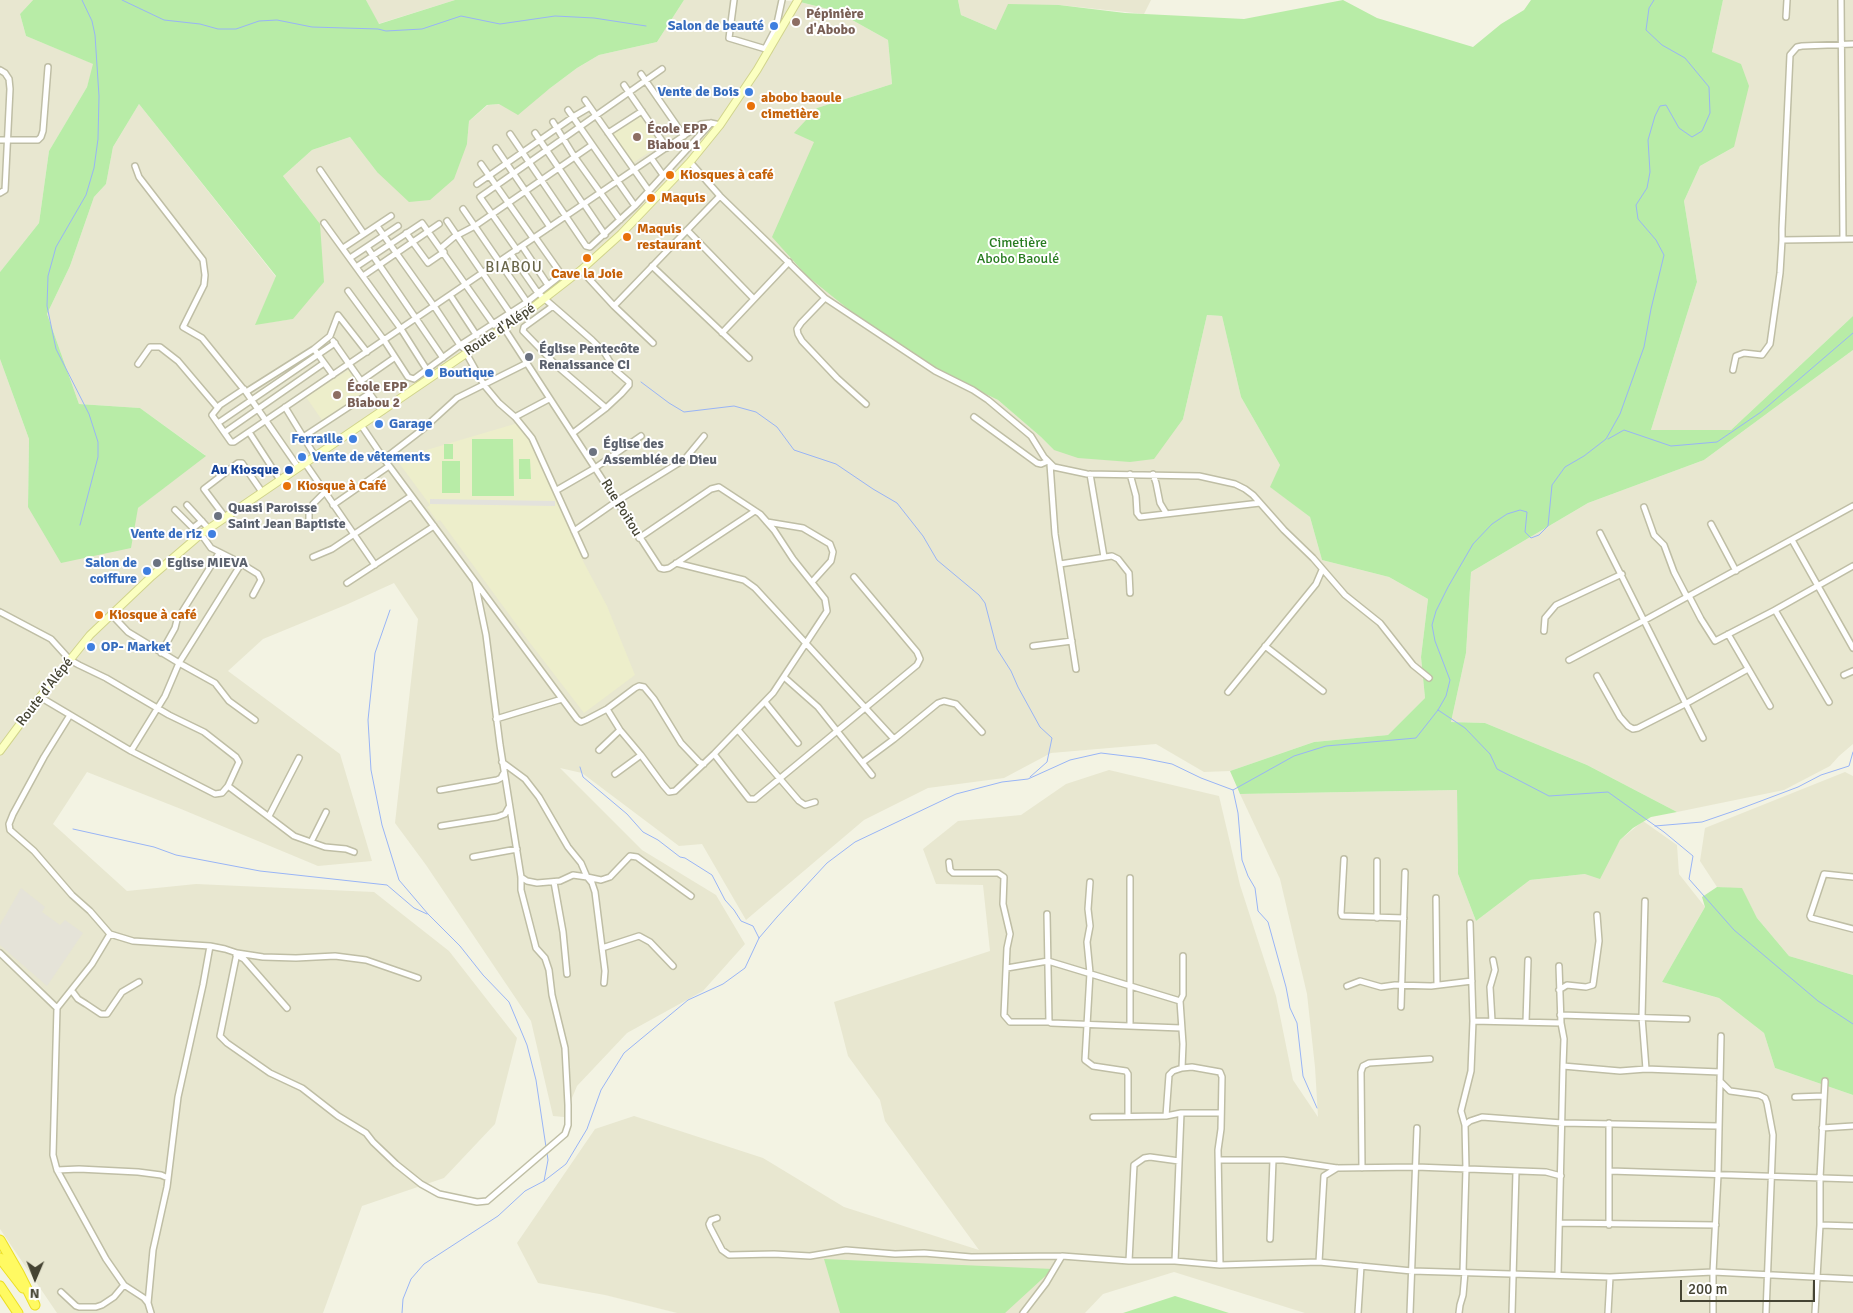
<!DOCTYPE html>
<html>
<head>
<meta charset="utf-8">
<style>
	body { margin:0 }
	#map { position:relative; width:1853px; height:1313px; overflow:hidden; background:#f3f3e3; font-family:Signika,sans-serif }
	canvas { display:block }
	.north { position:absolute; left:10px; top:1253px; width:50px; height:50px; -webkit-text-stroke:4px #fff; paint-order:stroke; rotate:181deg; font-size:14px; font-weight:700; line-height:20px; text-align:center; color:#454433 }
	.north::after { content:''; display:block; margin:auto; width:18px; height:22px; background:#454433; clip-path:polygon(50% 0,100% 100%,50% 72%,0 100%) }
	.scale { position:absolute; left:1680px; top:1280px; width:135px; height:22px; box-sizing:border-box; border:2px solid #454433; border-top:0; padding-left:6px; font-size:15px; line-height:18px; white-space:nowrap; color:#454433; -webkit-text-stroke:4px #fff; paint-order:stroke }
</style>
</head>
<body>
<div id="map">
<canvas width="1853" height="1313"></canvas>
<div class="north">N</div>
<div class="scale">200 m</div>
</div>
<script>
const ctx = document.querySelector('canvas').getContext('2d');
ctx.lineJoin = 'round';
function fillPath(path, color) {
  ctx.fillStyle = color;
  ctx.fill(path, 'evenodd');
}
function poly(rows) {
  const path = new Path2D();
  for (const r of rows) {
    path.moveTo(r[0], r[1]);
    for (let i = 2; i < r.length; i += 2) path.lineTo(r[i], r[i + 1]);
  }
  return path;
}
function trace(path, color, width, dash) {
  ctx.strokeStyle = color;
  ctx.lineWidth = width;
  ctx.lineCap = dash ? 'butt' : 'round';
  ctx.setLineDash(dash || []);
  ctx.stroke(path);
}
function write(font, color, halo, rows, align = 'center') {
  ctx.font = font + ' Signika,sans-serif';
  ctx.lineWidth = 4;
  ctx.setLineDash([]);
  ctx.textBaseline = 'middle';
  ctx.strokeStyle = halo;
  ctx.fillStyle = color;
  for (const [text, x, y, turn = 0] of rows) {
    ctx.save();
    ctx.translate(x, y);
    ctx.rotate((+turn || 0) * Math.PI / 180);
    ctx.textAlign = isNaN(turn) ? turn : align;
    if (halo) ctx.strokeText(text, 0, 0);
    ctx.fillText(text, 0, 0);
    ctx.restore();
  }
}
fillPath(poly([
	[0,0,33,0,20,14,26,36,94,64,87,87,49,151,39,223,0,272],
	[366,0,455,0,378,24],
	[684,0,776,0,800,2,836,11,888,40,892,84,817,108,795,133,814,141,942,373,998,400,1041,437,1054,450,1183,419,1207,315,1222,316,1241,397,1280,465,1271,487,1310,517,1322,560,1389,577,1428,599,1421,657,1425,698,1388,735,1314,742,1230,771,1204,772,1156,744,1051,753,1004,778,928,788,864,820,746,920,702,844,679,846,582,773,560,768,642,850,716,895,745,944,703,991,627,1033,577,1086,564,1117,553,1116,531,1021,426,865,395,823,418,619,394,583,348,604,263,639,228,671,340,754,372,861,318,866,181,809,87,772,53,824,127,891,196,884,374,892,449,951,517,1038,495,1124,444,1178,362,1206,323,1313,57,1313,0,1229,0,359,29,439,28,507,138,508,205,455,140,408,79,404,47,314,70,266,94,197,106,184,113,147,139,104,276,277,256,324,293,319,304,203,283,176,312,150,350,137,377,172,467,144,469,121,488,105,499,104,549,89,577,68,599,55,657,42],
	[958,0,1151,0,1144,14,1059,5,996,30,961,15],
	[1723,0,1853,0,1853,316,1731,430,1651,430,1697,282,1684,201,1700,166,1734,147,1712,52],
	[1853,350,1853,744,1839,756,1830,766,1784,790,1677,812,1587,765,1485,723,1451,722,1466,653,1471,572,1588,503,1704,460],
	[1109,770,1219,796,1240,885,1276,996,1293,1080,1318,1117,1315,1067,1307,994,1280,879,1240,794,1457,790,1458,874,1476,921,1530,880,1585,874,1610,857,1620,840,1643,821,1677,845,1679,874,1705,907,1662,982,1719,998,1764,1033,1775,1068,1853,1095,1853,1313,1305,1313,1174,1272,1103,1294,1085,1313,677,1313,605,1295,538,1283,517,1243,595,1129,634,1116,763,1158,844,1207,979,1250,885,1121,880,1100,848,1056,834,1002,990,951,983,885,936,884,923,849,958,821,1021,815,1066,784],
	[1845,772,1853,776,1853,975,1789,956,1757,918,1742,889,1717,887,1700,861,1705,828]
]), '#e8e7d0');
fillPath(poly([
	[21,888,45,907,42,912,60,925,65,920,83,933,47,986,0,945,0,925]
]), '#e5e3d8');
fillPath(poly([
	[641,111,663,143,633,163,611,132],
	[350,369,367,393,324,423,306,397],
	[518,423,530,439,584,563,607,606,635,675,584,713,530,643,440,520,437,521,427,507,430,505,396,459]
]), '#edeecb');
fillPath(poly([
	[33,0,366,0,379,24,455,0,684,0,657,42,599,55,577,68,549,89,518,115,499,104,487,105,469,121,467,144,454,179,430,200,409,202,377,172,350,137,312,150,283,176,320,224,324,282,293,319,255,325,276,276,139,104,113,147,106,184,94,197,70,266,47,314,79,404,140,408,206,456,138,508,131,548,61,563,28,507,29,439,0,359,0,272,39,223,49,151,87,87,93,64,26,36,20,14],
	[801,0,958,0,961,15,996,30,1008,4,1059,5,1125,13,1244,19,1343,0,1377,18,1473,47,1501,24,1524,10,1531,0,1723,0,1712,52,1741,64,1749,86,1734,147,1700,166,1684,201,1697,282,1651,430,1731,430,1853,316,1853,350,1704,460,1588,503,1471,572,1466,653,1451,722,1485,723,1587,765,1677,812,1651,817,1633,828,1620,840,1600,879,1585,874,1530,880,1476,921,1458,874,1457,790,1240,794,1230,771,1314,742,1388,735,1425,698,1421,657,1428,599,1389,577,1322,560,1310,517,1270,487,1280,465,1241,397,1222,316,1207,315,1183,419,1154,459,1130,462,1078,458,1054,450,1041,437,998,400,942,373,873,329,807,276,772,237,814,142,794,133,817,108,892,84,888,40,836,11,800,2],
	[472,439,513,439,514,496,472,496],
	[444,444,453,444,453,459,444,459],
	[519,459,530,459,531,479,519,479],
	[442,461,460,461,460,493,442,493],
	[1717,887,1742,888,1757,918,1789,956,1853,975,1853,1095,1775,1068,1764,1033,1719,998,1662,982,1705,907,1702,897],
	[824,1259,1053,1269,1005,1313,840,1313],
	[1175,1296,1229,1313,1123,1313]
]), '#b8eca7');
fillPath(poly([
	[430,499,555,501,555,506,430,504]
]), '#e3e2dc');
trace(poly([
	[122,0,164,20,200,24,218,29,236,29,259,21,277,20,312,27,378,29,386,31,422,29,461,16,500,24,555,16,594,18,646,26],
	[641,382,669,403,684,412,734,406,756,412,777,427,794,450,836,464,873,489,897,503,923,536,937,560,979,595,985,603,997,649,1011,671,1018,687,1040,727,1052,738,1047,762,1030,777],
	[1608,439,1624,430,1671,446,1717,442,1761,412,1853,333],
	[80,525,98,457,98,442,89,414,56,349,47,306,48,276,56,247,86,195,94,168,98,139,99,96,95,35,92,21,82,0],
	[390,610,375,653,368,720,371,770,382,825,399,880,428,914,460,946,483,975,509,1002,527,1045,536,1080,546,1147],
	[1438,710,1465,728,1490,754,1497,769,1549,796,1608,792,1664,832,1693,856,1689,879,1734,930,1818,1001,1853,1024],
	[580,767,583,777,627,814,643,832,658,840,680,857,685,858,712,875,725,900,734,910,741,921,753,926,759,938],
	[1233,790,1238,813,1242,860,1248,876,1255,888,1258,911,1268,922,1286,987,1290,1008,1297,1023,1303,1076,1317,1108],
	[1655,826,1702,822,1737,810,1798,787,1821,775,1849,766,1853,752],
	[73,829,154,847,176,855,260,871,387,885,414,908,427,914],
	[544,1181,548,1160,547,1153],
	[402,1313,403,1299,411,1279,424,1264,498,1216,525,1191,544,1181,566,1164,587,1129,601,1090,624,1053,688,1000,723,984,745,968,759,938,777,917,827,863,855,842,956,794,1002,782,1028,779,1070,760,1101,753,1142,758,1172,764,1201,778,1233,790,1294,756,1326,746,1416,738,1438,710,1446,696,1450,680,1435,641,1432,625,1436,611,1448,587,1473,544,1492,524,1507,514,1520,510,1527,512,1525,532,1531,538,1539,535,1548,526,1552,485,1565,467,1584,456,1606,439,1620,414,1644,347,1651,309,1664,255,1656,240,1638,219,1636,205,1647,188,1650,172,1648,140,1655,116,1660,106,1666,105,1679,128,1692,137,1702,131,1710,113,1709,87,1685,58,1662,45,1646,30,1649,8,1654,0]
]), '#98b4f6', 1);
const street = poly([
	[734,0,729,38,769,50],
	[1841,0,1843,239],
	[1786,17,1787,0],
	[1853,44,1802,46,1797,47,1790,55,1782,229,1782,240,1853,239],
	[765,49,776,28,782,0],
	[0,70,5,73,9,79,10,89,5,190,0,193],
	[641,74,684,136],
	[624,85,667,148],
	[585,100,649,191],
	[568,110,635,206],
	[553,122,574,156,620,220],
	[535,133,583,204],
	[608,133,642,111],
	[510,134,586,246,590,247,635,206,711,123],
	[0,140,38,140,41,137,43,131,48,67],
	[496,148,550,227],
	[651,158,663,175],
	[690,162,720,196,825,298,801,323,797,329,798,334,802,341,837,378,866,404],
	[481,164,533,238],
	[135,166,139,177,203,260,205,275,204,285,183,327,202,338,245,391],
	[320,170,364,234],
	[477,184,573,117,590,107],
	[584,204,605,235],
	[463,209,527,302],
	[447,221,510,313],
	[324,223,401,329,427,370],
	[377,226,434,306,460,345,468,352],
	[687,230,754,299],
	[406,233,428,263,444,252],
	[522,246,548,285],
	[367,247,443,358],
	[343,248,391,216],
	[441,248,454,237,475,226,592,145],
	[517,250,480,197,662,69],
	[511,254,538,293,592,340,604,352,615,370,629,382,629,385,621,394,606,408],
	[350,258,398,226],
	[652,266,749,358],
	[356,267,422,223,494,325],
	[581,270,614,306,653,343],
	[363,276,439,224],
	[348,291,384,340,408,377,414,379,460,345,527,302,560,276,559,271,535,237],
	[450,295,477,336],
	[825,298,935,371,973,390,988,400,1031,436,1044,457,1054,467,1087,474,1199,476,1235,484,1245,489,1253,495,1284,530,1313,558,1345,595,1380,623,1413,665,1429,678],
	[553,306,524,327,523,331,557,366,606,408,573,433],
	[614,306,720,196],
	[504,328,660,568,664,569,669,568,755,511],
	[722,333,789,262],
	[333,341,382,411],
	[314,349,330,336,338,315,367,352],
	[466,353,484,385,499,403,515,417,532,438,585,555],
	[138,364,150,347,160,347,178,361,217,407],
	[1733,370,1736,356,1744,353,1762,355,1770,344,1780,273,1782,240],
	[361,381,394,358],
	[244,389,220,405,212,415,231,442,234,442,701,124,711,123,720,125],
	[285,407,315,456],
	[515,417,549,399],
	[974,417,1037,463,1041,464,1048,461],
	[218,423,335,343],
	[361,425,384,459,577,719,581,722,586,720,607,709,635,688,639,686,644,687,654,699,681,743,699,762,704,764],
	[225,432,324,363],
	[249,432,280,480],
	[303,437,370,393],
	[384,459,423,429,457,398,527,363],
	[305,463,375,565],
	[1050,464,1055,534,1076,669],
	[298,467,246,392,314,349,333,375],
	[1090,474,1104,557],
	[1130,474,1136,496,1137,513,1140,517,1260,503],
	[1153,474,1156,483,1160,503,1166,513],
	[557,490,595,468,641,436],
	[187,505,209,529],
	[333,505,389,466],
	[1644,507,1654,535,1664,545,1674,572,1687,597],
	[175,510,193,528,202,521],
	[225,517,204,489,238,463,242,463,262,492],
	[767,522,803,528,830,544,833,552,831,561,812,582],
	[309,523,309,512,313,504,324,493],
	[1711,524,1736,571],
	[574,531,617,501,685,459,704,436],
	[1600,533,1703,738],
	[201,534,211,548,237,561,258,574,261,580,253,595],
	[1792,540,1853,648],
	[313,557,332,549,411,496],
	[676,563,744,580,755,588,894,739,938,703,944,701,956,704,982,732],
	[241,564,179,663,215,683,229,701,255,720],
	[1060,564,1112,556,1118,559,1129,573,1130,593],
	[347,583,434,526],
	[1689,596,1701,619,1715,641,1775,610,1853,566],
	[1775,610,1829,702],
	[0,612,51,639,70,660,79,665,106,678,169,715,204,732,236,757,239,762,228,786,222,793,215,794,131,751,40,697],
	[111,614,128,632,179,663,165,696,131,751],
	[1544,631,1545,618,1556,605,1622,574],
	[1728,634,1770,706],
	[1033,646,1072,641],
	[1265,646,1323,691],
	[161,653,175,628,177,620,219,553],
	[1569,660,1645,620,1853,506],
	[1844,675,1853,671],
	[1597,676,1620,717,1628,726,1633,729,1638,728,1687,703,1748,669],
	[784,677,818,707,872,775],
	[1228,692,1316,584,1322,570],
	[765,702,798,743],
	[607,709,620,730,641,755,663,785,669,792,675,791,714,754,773,693,827,611,825,599,793,559,774,530,760,514,719,487,711,489,639,538],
	[70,715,44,757,13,814,9,824,10,830,34,851,72,895,90,911,110,934,133,941,210,946,225,949,237,953,220,1036,227,1043,270,1073,302,1088,338,1116,366,1133,373,1142,396,1164,421,1184,439,1194,477,1202,487,1201,565,1134,568,1125,568,1105,565,1048,552,995,549,970,545,958,536,948,521,890,521,877,500,745,486,635,475,582],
	[496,719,562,699],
	[738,730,799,801,805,805,815,802],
	[599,750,620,730],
	[714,754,749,799,755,799,917,665,920,659,917,652,854,577],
	[502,762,525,779,539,797,568,847,581,863,587,877,601,880,610,877,630,856,637,857,691,896],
	[863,762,894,739],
	[615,774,641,755],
	[228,786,294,836,325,847,346,849,354,852],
	[440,790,497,780,501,778,503,774],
	[269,816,299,758],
	[441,826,497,817,505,814,509,807],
	[311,842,326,812],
	[473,857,517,849],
	[1344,859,1341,913,1342,916,1404,918],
	[1377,861,1377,918],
	[949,862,950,870,953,873,998,873,1004,877,1003,904,1010,934,1007,948,1004,1015,1010,1022,1049,1022],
	[521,877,527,881,537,883,560,881,573,875,587,877,592,883,595,892,605,971,604,983],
	[1853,877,1824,874,1810,916,1811,918,1853,929],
	[1130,878,1130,1025],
	[554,882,563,932,567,974],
	[1090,882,1088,909,1090,926,1087,942,1090,973,1085,1060,1093,1066,1126,1071,1128,1074,1128,1116],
	[1436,898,1437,985],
	[1645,901,1642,1017,1646,1069],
	[1047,914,1049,1022,1051,1023,1181,1028],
	[602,948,639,936,650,942,673,966],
	[0,953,57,1008,53,1155,57,1170,106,1259,124,1285,144,1298,148,1303],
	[237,953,263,957,296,958,335,956,366,960,418,978],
	[236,955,244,959,287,1008],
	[1007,968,1048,961,1180,1001,1183,1044,1182,1068,1192,1067,1220,1072,1222,1077,1221,1129,1218,1150,1220,1265],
	[1347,986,1360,981,1381,987,1395,985,1431,986,1472,981],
	[1559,990,1567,985,1586,987,1593,985,1599,941,1597,915],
	[72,991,78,999,86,1004,101,1014,107,1014,122,992,139,982],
	[1180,1001,1183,995,1183,956],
	[1401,1007,1405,872],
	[57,1008,92,964,110,934],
	[1560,1015,1687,1019],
	[1473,1021,1561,1023,1559,966],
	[1492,1021,1490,987,1495,970,1493,960],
	[1526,1022,1528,960],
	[1563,1066,1620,1071,1646,1069,1720,1072],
	[1720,1081,1730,1091,1759,1095,1765,1098,1767,1103,1773,1135,1766,1313],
	[1795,1097,1824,1096],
	[1181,1113,1221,1113],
	[1093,1117,1166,1116],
	[1465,1125,1470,1121,1482,1117,1562,1123,1718,1126],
	[1822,1128,1853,1126],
	[1219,1160,1283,1160,1337,1168,1416,1167,1546,1172,1561,1176],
	[1362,1168,1361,1072,1363,1066,1369,1063,1430,1059],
	[57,1170,79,1169,138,1172,161,1175,168,1178],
	[1610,1171,1853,1179],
	[717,1218,711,1220,709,1224,710,1227,722,1250,729,1255,774,1254,810,1256,846,1250,895,1254,924,1253,971,1257,1062,1256],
	[1560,1223,1716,1225],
	[1609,1225,1609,1123],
	[1820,1225,1853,1226],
	[1270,1239,1273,1160],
	[1129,1261,1134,1165,1144,1158,1150,1157,1179,1161],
	[1175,1261,1181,1113,1166,1116,1169,1075,1173,1071,1182,1068],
	[1319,1262,1324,1176,1337,1168],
	[1463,1272,1466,1169,1465,1125,1461,1111,1471,1071,1473,1021,1470,923],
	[1558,1275,1563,1066,1564,1039,1561,1023],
	[61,1292,76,1306,79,1307,96,1307,102,1305,114,1297,124,1285],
	[151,1313,148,1303,153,1250,167,1187,178,1097,203,985,210,946],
	[1023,1313,1046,1283,1062,1256,1129,1261,1175,1261,1220,1265,1319,1262,1412,1271,1610,1277,1713,1272,1718,1175,1721,1036],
	[1358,1313,1361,1266],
	[1410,1313,1417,1128],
	[1459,1313,1460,1305,1463,1295,1465,1272],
	[1512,1313,1516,1172],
	[1608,1313,1610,1277],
	[1713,1313,1713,1272,1853,1279],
	[1815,1313,1820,1225,1820,1178,1825,1081]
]);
const secondary = poly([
	[0,751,40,697,90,635,152,576,201,534,527,312,581,270,621,234,690,162,720,125,757,70,798,0]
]);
const highway = poly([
	[0,1240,19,1273,35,1305],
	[0,1258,23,1288],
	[0,1286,18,1313]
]);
trace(street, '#bfbea5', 8);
trace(secondary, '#d1d48c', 9);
trace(highway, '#ebde25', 11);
trace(street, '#fff', 5);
trace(secondary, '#fbffc1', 7);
trace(highway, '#fffa62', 9);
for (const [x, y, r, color] of [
	[796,22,5,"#8d6e63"],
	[774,26,5,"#3f7fe0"],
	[749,92,5,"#3f7fe0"],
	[751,106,5,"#e8710a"],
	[637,137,5,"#8d6e63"],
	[670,175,5,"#e8710a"],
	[651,198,5,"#e8710a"],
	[627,237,5,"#e8710a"],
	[587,258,5,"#e8710a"],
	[529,357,5,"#6b7280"],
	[429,373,5,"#3f7fe0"],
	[337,395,5,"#8d6e63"],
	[379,424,5,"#3f7fe0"],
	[353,439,5,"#3f7fe0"],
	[593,452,5,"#6b7280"],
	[302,457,5,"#3f7fe0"],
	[289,470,5,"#1a4fb4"],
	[287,486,5,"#e8710a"],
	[218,516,5,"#6b7280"],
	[212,534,5,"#3f7fe0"],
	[157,563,5,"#6b7280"],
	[147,571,5,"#3f7fe0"],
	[99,615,5,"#e8710a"],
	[91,647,5,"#3f7fe0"]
]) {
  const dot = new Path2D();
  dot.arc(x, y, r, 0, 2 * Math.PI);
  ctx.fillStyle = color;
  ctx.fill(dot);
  trace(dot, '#fff', 2);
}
write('bold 14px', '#785e54', '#fff', [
	["Pépinière",806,14],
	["d'Abobo",806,30],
	["École EPP",647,129],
	["Biabou 1",647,145],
	["École EPP",347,387],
	["Biabou 2",347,403]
], 'left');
write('bold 14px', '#366cbe', '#fff', [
	["Salon de beauté",764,26],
	["Vente de Bois",739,92],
	["Boutique",439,373,"left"],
	["Garage",389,424,"left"],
	["Ferraille",343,439],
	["Vente de vêtements",312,457,"left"],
	["Vente de riz",202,534],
	["Salon de",137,563],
	["coiffure",137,579],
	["OP- Market",101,647,"left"]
], 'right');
write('bold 14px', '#c56008', '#fff', [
	["abobo baoule",761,98],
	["cimetière",761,114],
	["Kiosques à café",680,175],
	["Maquis",661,198],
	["Maquis",637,229],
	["restaurant",637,245],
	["Cave la Joie",587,274,"center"],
	["Kiosque à Café",297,486],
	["Kiosque à café",109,615]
], 'left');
write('14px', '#287c21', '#fff', [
	["Cimetière",1018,243],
	["Abobo Baoulé",1018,259]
]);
write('14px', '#454433', '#fff', [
	["Route d'Alépé",500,330,-34],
	["Rue Poitou",621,508,58],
	["Route d'Alépé",45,692,-52]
]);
write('bold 14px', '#5b616d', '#fff', [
	["Église Pentecôte",539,349],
	["Renaissance CI",539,365],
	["Église des",603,444],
	["Assemblée de Dieu",603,460],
	["Quasi Paroisse",228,508],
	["Saint Jean Baptiste",228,524],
	["Eglise MIEVA",167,563]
], 'left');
write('bold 14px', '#164399', '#fff', [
	["Au Kiosque",279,470]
], 'right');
ctx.letterSpacing = '1px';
write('15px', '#696649', '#fff', [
	["BIABOU",514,268]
]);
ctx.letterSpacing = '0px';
</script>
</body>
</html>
